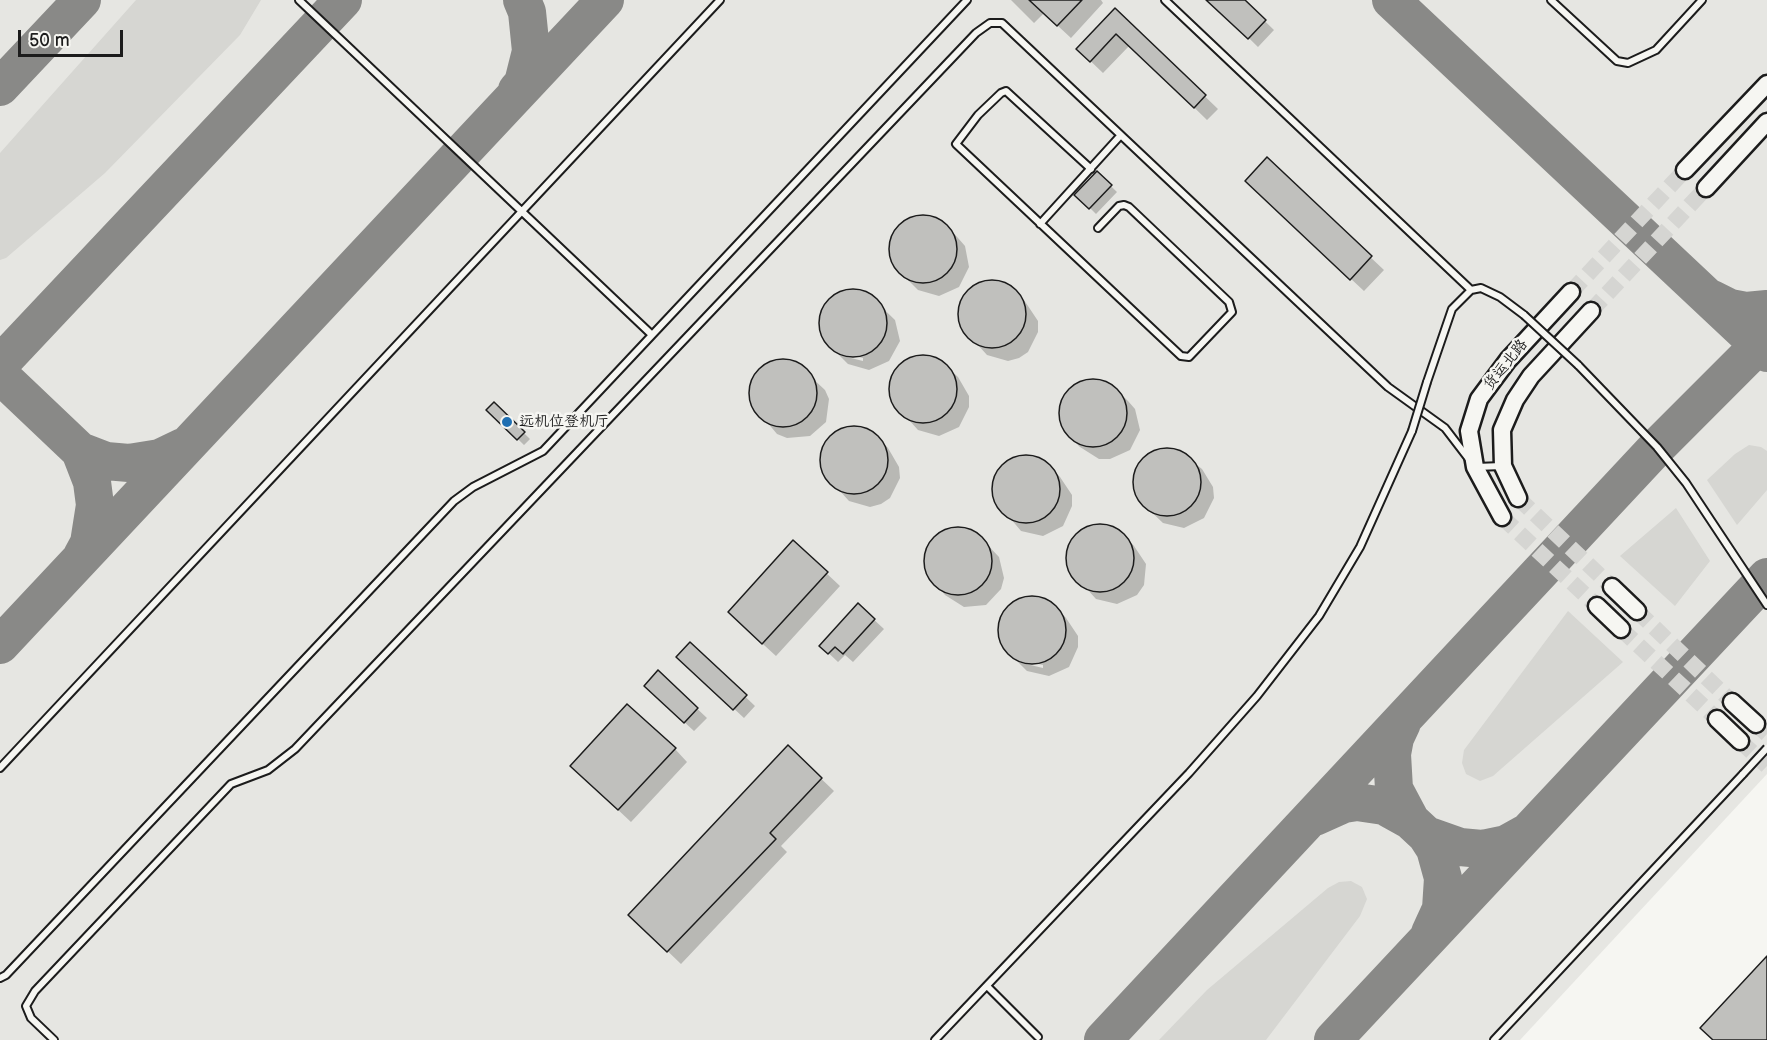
<!DOCTYPE html>
<html>
<head>
<meta charset="utf-8">
<style>
	body { margin:0 }
	#map { position:relative; width:1767px; height:1040px; overflow:hidden; background:#f6f6f2; font-family:"Balsamiq Sans",sans-serif }
	canvas { display:block }
	.scale { position:absolute; left:18px; top:30px; width:105px; height:27px; box-sizing:border-box; border:3px solid #1c1c1c; border-top:0; padding-left:8px; font-size:18px; line-height:21px; white-space:nowrap; color:#1c1c1c; -webkit-text-stroke:4px #f6f6f2; paint-order:stroke }
</style>
</head>
<body>
<div id="map">
<canvas width="1767" height="1040"></canvas>
<div class="scale">50 m</div>
</div>
<script>
const ctx = document.querySelector('canvas').getContext('2d');
ctx.lineJoin = 'round';
function fillPath(path, color) {
  ctx.fillStyle = color;
  ctx.fill(path, 'evenodd');
}
function poly(rows) {
  const path = new Path2D();
  for (const r of rows) {
    if (r.length === 3) {
      path.moveTo(r[0] + r[2], r[1]);
      path.arc(r[0], r[1], r[2], 0, 2 * Math.PI);
      continue;
    }
    path.moveTo(r[0], r[1]);
    for (let i = 2; i < r.length; i += 2) path.lineTo(r[i], r[i + 1]);
  }
  return path;
}
function trace(path, color, width, dash) {
  ctx.strokeStyle = color;
  ctx.lineWidth = width;
  ctx.lineCap = dash ? 'butt' : 'round';
  ctx.setLineDash(dash || []);
  ctx.stroke(path);
}
function write(font, color, halo, rows, align = 'center') {
  ctx.font = font + ' "Balsamiq Sans","LXGW WenKai TC",sans-serif';
  ctx.lineWidth = 5;
  ctx.setLineDash([]);
  ctx.textBaseline = 'middle';
  ctx.strokeStyle = halo;
  ctx.fillStyle = color;
  for (const [text, x, y, turn = 0] of rows) {
    ctx.save();
    ctx.translate(x, y);
    ctx.rotate((+turn || 0) * Math.PI / 180);
    ctx.textAlign = isNaN(turn) ? turn : align;
    if (halo) ctx.strokeText(text, 0, 0);
    ctx.fillText(text, 0, 0);
    ctx.restore();
  }
}
fillPath(poly([
	[0,0,1767,0,1767,774,1520,1040,0,1040]
]), '#e6e6e2');
fillPath(poly([
	[136,0,261,0,240,35,105,173,6,258,0,260,0,153],
	[1749,445,1761,447,1767,451,1767,490,1737,525,1707,480,1735,454],
	[1676,508,1710,561,1675,606,1620,556],
	[1568,611,1623,662,1493,776,1480,781,1466,774,1462,763,1464,750],
	[1351,881,1362,887,1367,899,1360,916,1266,1040,1159,1040,1207,990,1328,888,1339,882]
]), '#d6d6d2');
fillPath(poly([
	[1011,0,1101,0,1103,3,1071,38,1044,13,1034,23],
	[1210,0,1243,0,1274,30,1258,47],
	[1115,10,1218,109,1207,120,1130,45,1103,73,1078,49],
	[1267,160,1384,270,1364,291,1259,193],
	[1097,173,1117,192,1096,214,1077,195],
	[925,216,945,224,958,238,965,246,969,267,959,287,939,296,918,290,910,282,896,269,890,249,897,229,905,222],
	[983,283,1004,284,1013,289,1026,303,1038,321,1038,332,1028,352,1019,358,1008,361,987,355,960,325,960,304,965,295],
	[845,291,866,292,895,320,900,341,889,361,869,370,848,364,839,355,863,361,863,358,837,352,822,333,820,323,827,303],
	[925,356,944,364,958,377,969,396,969,407,959,427,939,436,918,430,891,400,892,379,897,369,904,362],
	[774,361,795,362,825,390,829,399,826,422,810,436,787,438,777,434,751,403,752,382,765,365],
	[1094,380,1114,387,1128,401,1135,409,1140,430,1130,450,1110,459,1099,459,1080,447,1067,434,1060,414,1062,403,1074,386],
	[494,404,530,439,524,445,488,410],
	[855,427,875,435,888,448,899,467,900,478,890,498,881,504,870,507,849,501,822,471,822,450,827,440,845,428],
	[1158,450,1179,451,1202,469,1213,487,1214,498,1204,518,1184,528,1163,523,1141,502,1134,482,1141,462],
	[1027,456,1047,464,1060,477,1072,495,1072,506,1063,526,1043,536,1021,531,995,500,993,490,999,470,1016,458],
	[1101,525,1121,532,1134,546,1146,564,1144,585,1137,595,1117,604,1096,599,1069,569,1068,548,1073,538,1081,531],
	[959,528,979,536,999,557,1004,578,1001,589,986,605,964,607,945,595,927,573,926,551,939,535],
	[793,542,840,586,776,656,742,625],
	[1033,597,1053,604,1066,618,1078,636,1078,647,1069,667,1049,676,1027,671,1018,662,1043,668,1043,665,1015,659,1001,641,1000,620,1005,611,1013,603],
	[858,605,884,629,853,662,845,655,838,662,821,646],
	[690,644,755,706,744,718,688,666],
	[658,672,707,718,694,731,655,695],
	[788,747,834,791,781,846,787,852,681,964,630,915],
	[675,749,687,762,631,822,584,778]
]), '#0003');
trace(poly([
	[1391,0,1767,353],
	[0,87,82,0],
	[517,90,523,83,531,51,527,12,522,0],
	[1712,299,1730,308,1746,311,1767,309],
	[0,364,343,0],
	[0,375,80,451,106,461,129,463,160,458,183,447],
	[80,451,92,482,95,505,89,543,82,556],
	[0,645,605,0],
	[1402,723,1395,738,1392,754,1394,789,1411,821,1426,835,1460,847,1482,849,1506,844,1524,834],
	[1315,817,1344,804,1357,802,1384,806,1411,821],
	[1426,835,1435,849,1443,878,1441,909,1430,933],
	[1103,1040,1657,447,1767,337],
	[1333,1040,1767,577]
]), '#898987', 38);
const building = poly([
	[1029,0,1082,0,1057,26,1029,0],
	[1206,0,1245,0,1266,20,1248,39,1206,0],
	[1115,8,1206,95,1194,108,1116,34,1090,62,1076,49,1115,8],
	[1267,157,1372,256,1350,280,1245,181,1267,157],
	[1097,171,1112,185,1089,209,1074,195,1097,171],
	[923,249,34],
	[992,314,34],
	[853,323,34],
	[923,389,34],
	[783,393,34],
	[1093,413,34],
	[494,402,525,432,517,440,486,410,494,402],
	[854,460,34],
	[1167,482,34],
	[1026,489,34],
	[1100,558,34],
	[958,561,34],
	[793,540,828,572,762,644,728,612,793,540],
	[1032,630,34],
	[858,603,875,619,843,654,835,647,828,654,819,646,858,603],
	[690,642,747,695,733,710,676,657,690,642],
	[658,670,698,708,684,723,644,686,658,670],
	[627,704,676,748,618,810,570,766,627,704],
	[788,745,822,778,770,833,776,839,667,952,628,915,788,745],
	[1767,956,1767,1040,1713,1040,1700,1028,1767,956]
]);
fillPath(building, '#c0c0bd');
trace(building, '#1c1c1c', 1.5);
trace(poly([
	[1571,292,1685,170],
	[1591,311,1706,188],
	[1518,498,1612,587],
	[1502,517,1597,606],
	[1637,611,1732,702],
	[1621,629,1717,719],
	[1756,724,1767,734],
	[1740,741,1767,766]
]), '#d5d5d2', 16, [16, 8]);
const service = poly([
	[299,0,651,334],
	[1165,0,1471,290],
	[1551,0,1617,61,1628,63,1656,50,1702,0],
	[1091,169,1006,91,1001,93,978,115,956,144,1181,356,1189,357,1232,312,1229,302,1129,207,1124,205,1119,206,1098,228],
	[1040,224,1120,136],
	[1578,365,1657,447,1686,483,1767,605],
	[1427,382,1452,309,1471,290,1481,288,1500,297,1524,315],
	[1476,467,1502,466],
	[0,768,720,0],
	[0,978,6,975,454,501,473,487,543,451,967,0],
	[987,986,1038,1037],
	[54,1040,31,1018,26,1006,35,991,231,784,268,770,295,749,976,33,990,23,1002,23,1388,387,1445,428,1468,458],
	[935,1040,1189,773,1257,696,1319,616,1360,547,1412,431],
	[1494,1040,1743,774]
]);
const secondary = poly([
	[1685,170,1767,84],
	[1706,188,1767,122],
	[1518,498,1503,466,1502,430,1515,400,1531,376,1591,311],
	[1502,517,1475,467,1469,431,1479,399,1508,360,1571,292],
	[1612,587,1637,611],
	[1597,606,1621,629],
	[1732,702,1756,724],
	[1717,719,1740,741]
]);
trace(service, '#1c1c1c', 10);
trace(secondary, '#1c1c1c', 21);
trace(service, '#f6f6f2', 6);
trace(secondary, '#f6f6f2', 16);
const serviceBridge = poly([
	[1524,315,1578,365],
	[1412,431,1427,382],
	[1743,774,1767,748]
]);
trace(serviceBridge, '#1c1c1c', 10, []);
trace(serviceBridge, '#f6f6f2', 6);
for (const [x, y, r, color] of [
	[507,422,6,"#1f6fb2"]
]) {
  const dot = new Path2D();
  dot.arc(x, y, r, 0, 2 * Math.PI);
  ctx.fillStyle = color;
  ctx.fill(dot);
  trace(dot, '#f6f6f2', 2);
}
write('15px', '#1c1c1c', '#f6f6f2', [
	["货运北路",1506,365,-51]
]);
write('15px', '#1c1c1c', '#f6f6f2', [
	["远机位登机厅",519,422]
], 'left');
</script>
</body>
</html>
